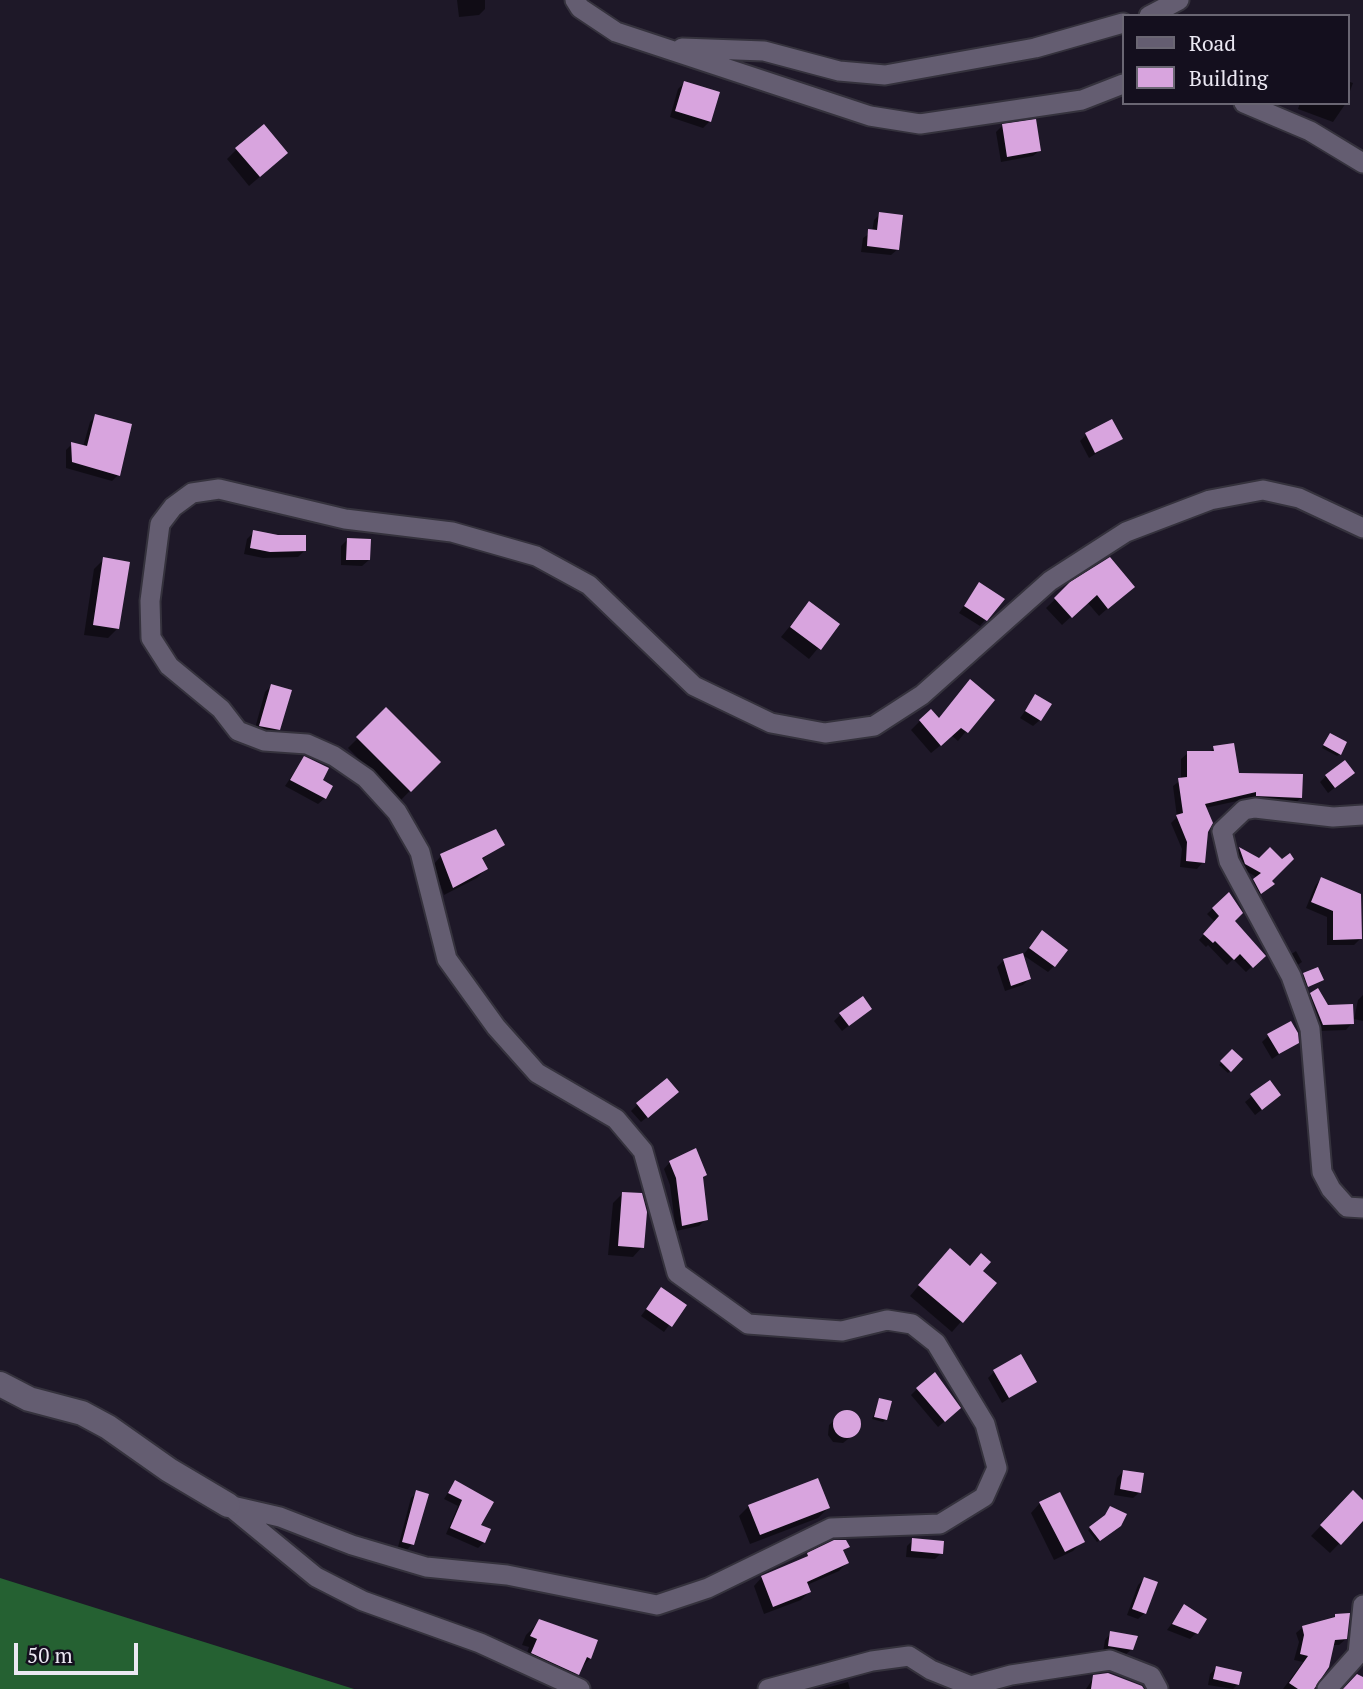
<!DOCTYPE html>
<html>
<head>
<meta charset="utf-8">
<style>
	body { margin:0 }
	#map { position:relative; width:1363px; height:1689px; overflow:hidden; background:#1e1828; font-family:"PT Serif",serif }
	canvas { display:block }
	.legend { position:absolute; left:1122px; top:14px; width:228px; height:91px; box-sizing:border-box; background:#140f1e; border:2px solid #6a6673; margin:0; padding:9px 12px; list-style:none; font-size:21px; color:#ebe8f3 }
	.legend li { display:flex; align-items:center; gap:14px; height:35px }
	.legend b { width:35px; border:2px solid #6a6673 }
	.scale { position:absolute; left:14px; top:1643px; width:124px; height:32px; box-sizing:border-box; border:4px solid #ebe8f3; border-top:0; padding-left:9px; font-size:21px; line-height:24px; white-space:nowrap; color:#ebe8f3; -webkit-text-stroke:5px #140f1e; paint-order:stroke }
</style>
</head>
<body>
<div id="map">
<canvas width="1363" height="1689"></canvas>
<ul class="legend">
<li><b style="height:9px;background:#645d71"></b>Road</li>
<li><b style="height:19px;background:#d8a4de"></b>Building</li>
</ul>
<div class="scale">50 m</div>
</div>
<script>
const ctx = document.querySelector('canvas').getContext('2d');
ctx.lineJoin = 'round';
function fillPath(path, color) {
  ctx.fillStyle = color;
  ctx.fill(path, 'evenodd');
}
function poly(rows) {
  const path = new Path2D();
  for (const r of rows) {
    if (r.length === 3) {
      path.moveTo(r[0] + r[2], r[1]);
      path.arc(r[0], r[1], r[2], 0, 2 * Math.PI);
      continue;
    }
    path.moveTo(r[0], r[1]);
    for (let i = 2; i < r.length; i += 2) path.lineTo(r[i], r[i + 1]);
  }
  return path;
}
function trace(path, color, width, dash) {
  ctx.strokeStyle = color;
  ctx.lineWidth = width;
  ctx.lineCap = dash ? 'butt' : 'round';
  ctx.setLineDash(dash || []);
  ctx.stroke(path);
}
fillPath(poly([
	[0,1578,354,1689,0,1689]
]), '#256132');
fillPath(poly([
	[457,0,485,0,485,9,479,15,459,17],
	[1347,81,1353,83,1347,99],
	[684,83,710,121,703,128,670,117,678,89],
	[1300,103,1346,103,1333,122,1298,109],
	[1002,126,1040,150,1033,156,1001,162,996,132],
	[237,149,276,163,249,186,227,159],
	[880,214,898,249,891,255,861,252,863,238,872,232,874,220],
	[96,416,118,475,112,481,66,468,66,450,72,444,83,447,90,422],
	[1086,435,1121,438,1089,458,1080,441],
	[254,532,304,551,298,557,263,558,244,554,247,539],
	[347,540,369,560,362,566,341,565,341,546],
	[104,559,118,628,108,638,84,635,94,569],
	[979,584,986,619,980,626,959,613],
	[1071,584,1123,595,1099,616,1087,602,1062,625,1046,608],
	[809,603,838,624,809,659,781,637],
	[271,686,279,729,272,735,254,732,265,692],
	[961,691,992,700,958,741,952,736,931,753,911,730,920,721,938,720],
	[1036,696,1040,720,1033,726,1020,718],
	[386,710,438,762,400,801,348,748],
	[1330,735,1340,754,1337,756,1322,748],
	[1214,748,1238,775,1301,798,1294,804,1251,802,1251,798,1205,808,1203,862,1197,869,1180,867,1182,849,1171,823,1177,817,1173,786,1181,780,1181,759,1188,753,1209,753],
	[304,758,320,781,325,798,318,804,285,786],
	[1326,776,1346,779,1328,793,1320,782],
	[502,845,481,860,486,869,477,878,444,895,433,865,441,856],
	[1239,849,1260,860,1270,880,1269,888,1256,897,1250,885,1258,878,1241,868,1236,853],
	[1321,879,1360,939,1354,945,1327,945,1327,917,1306,908,1315,886],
	[1228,894,1233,921,1264,955,1246,972,1233,959,1227,965,1208,945,1206,947,1199,940,1215,922,1207,914],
	[1042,932,1054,966,1048,972,1023,955],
	[1296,951,1302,962,1296,966,1290,955],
	[1004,960,1029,979,1023,985,1005,991,997,967],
	[1304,975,1322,980,1305,988,1301,977],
	[1311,994,1327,1007,1352,1023,1346,1030,1317,1031,1305,1001],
	[1363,995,1363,1021,1354,1019,1358,1000],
	[870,1009,842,1031,834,1021,841,1014],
	[1269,1035,1297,1042,1272,1059,1262,1042],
	[1232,1051,1241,1059,1228,1073,1219,1065],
	[1269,1082,1273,1101,1255,1115,1245,1102],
	[671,1098,641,1122,631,1111,638,1104],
	[670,1162,701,1179,706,1219,699,1226,676,1231,670,1185,664,1169],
	[623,1193,642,1247,633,1257,608,1255,613,1203],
	[940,1260,970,1267,994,1284,952,1332,910,1296],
	[661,1289,684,1305,664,1332,641,1316],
	[994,1372,1035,1381,1002,1403,988,1378],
	[917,1389,953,1414,938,1427,911,1395],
	[879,1400,886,1419,883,1422,872,1419],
	[844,1412,853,1414,861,1421,858,1431,843,1443,833,1442,828,1435,829,1425],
	[1123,1471,1140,1492,1133,1498,1114,1495,1117,1478],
	[455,1482,479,1526,484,1542,478,1548,446,1534,458,1506,444,1499],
	[417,1492,412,1544,407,1550,398,1547,411,1498],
	[1353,1492,1363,1502,1363,1519,1330,1553,1311,1536],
	[1040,1503,1082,1541,1073,1551,1054,1560,1031,1513],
	[749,1506,828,1508,818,1518,750,1544,739,1516],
	[1110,1508,1116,1528,1097,1542,1088,1530,1104,1519],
	[913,1540,941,1553,935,1559,906,1557,907,1546],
	[848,1547,842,1552,847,1563,839,1571,807,1585,809,1592,801,1600,764,1614,754,1586,762,1577,802,1560,808,1555],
	[1144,1579,1145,1613,1138,1619,1127,1615,1138,1585],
	[1184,1607,1196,1633,1190,1639,1167,1630],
	[1336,1616,1346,1639,1339,1645,1332,1645,1310,1689,1283,1689,1303,1662,1294,1660,1299,1642,1296,1633,1303,1627],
	[540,1621,590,1658,569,1683,524,1662,529,1647,522,1645,526,1635],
	[1111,1633,1132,1649,1125,1655,1103,1652,1105,1640],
	[1216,1668,1238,1684,1233,1689,1208,1685,1210,1674],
	[1094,1677,1129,1689,1086,1689],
	[848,1682,850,1689,822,1689]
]), '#0007');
fillPath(poly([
	[684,81,720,92,711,122,675,111],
	[1036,119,1041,151,1007,157,1002,124],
	[264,124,288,153,260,177,235,148],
	[879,212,903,215,899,250,867,246,868,229,877,230],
	[95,414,132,424,120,476,72,462,71,442,87,446],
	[1112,419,1123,439,1095,453,1085,433],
	[253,530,278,535,306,535,306,551,270,552,250,548],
	[347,538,371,539,370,560,346,560],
	[103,557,130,562,119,629,93,625],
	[1110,557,1135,587,1108,609,1097,595,1072,618,1054,598,1070,582],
	[979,582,1005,599,987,621,964,606],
	[809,601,840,624,821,650,790,627],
	[970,679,995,700,968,733,961,728,941,746,919,720,931,709,939,718],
	[271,684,292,690,280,730,259,726],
	[1035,694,1052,704,1041,721,1025,711],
	[386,707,441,762,411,792,356,737],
	[1330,733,1347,742,1341,755,1323,745],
	[1234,743,1239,773,1303,774,1302,798,1256,796,1256,792,1205,804,1213,823,1208,832,1205,863,1186,861,1187,842,1176,815,1183,813,1178,778,1187,777,1187,751,1214,751,1213,746],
	[304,756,329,768,323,780,333,786,326,799,290,780],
	[1345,760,1355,773,1335,788,1325,775],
	[496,829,505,845,482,858,488,869,453,888,440,854],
	[1239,847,1259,858,1270,847,1282,859,1290,853,1294,859,1272,881,1275,884,1261,894,1253,879,1261,873,1245,864],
	[1321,877,1361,894,1362,939,1333,940,1333,911,1311,902],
	[1229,892,1243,913,1235,921,1266,956,1253,968,1240,954,1234,960,1215,941,1213,943,1203,934,1219,916,1212,908],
	[1042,930,1068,950,1055,967,1029,948],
	[1023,953,1031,979,1011,986,1003,959],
	[1318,967,1324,980,1308,987,1303,973],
	[1318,988,1328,1005,1353,1004,1354,1024,1323,1025,1310,993],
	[863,996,872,1009,849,1026,839,1013],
	[1291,1021,1298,1033,1299,1043,1279,1054,1267,1034],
	[1232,1049,1243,1059,1231,1072,1220,1061],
	[667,1078,679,1092,648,1118,636,1103],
	[1270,1080,1281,1095,1262,1110,1250,1094],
	[696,1148,707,1175,703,1177,708,1220,682,1226,676,1178,669,1161],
	[622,1192,642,1193,647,1212,644,1248,618,1246],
	[950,1248,970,1266,981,1253,991,1262,983,1271,997,1283,963,1323,918,1285],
	[661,1287,687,1305,672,1327,646,1309],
	[1021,1354,1037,1382,1009,1398,993,1370],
	[935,1372,961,1408,945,1422,916,1388],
	[879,1398,892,1401,887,1420,874,1417],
	[847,1424,14],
	[1123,1470,1144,1473,1141,1493,1120,1489],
	[818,1478,830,1508,760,1535,748,1505],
	[455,1480,494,1502,481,1525,491,1529,485,1543,450,1528,462,1500,448,1493],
	[416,1490,429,1494,414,1545,402,1542],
	[1353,1490,1363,1500,1363,1521,1341,1545,1320,1525],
	[1060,1492,1085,1542,1065,1552,1039,1502],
	[1110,1506,1127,1514,1121,1526,1100,1541,1089,1527,1105,1515],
	[912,1538,944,1541,943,1554,911,1551],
	[834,1540,846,1540,850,1547,843,1550,849,1563,807,1582,811,1592,773,1607,761,1576,808,1556,807,1553],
	[1144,1577,1158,1582,1146,1614,1132,1609],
	[1184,1604,1207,1619,1198,1634,1172,1624],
	[1350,1613,1347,1639,1335,1640,1329,1667,1314,1689,1298,1689,1289,1683,1308,1656,1300,1654,1304,1635,1302,1626,1335,1617,1335,1614],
	[539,1619,598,1640,591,1659,587,1657,579,1675,531,1653,537,1639,530,1636],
	[1110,1631,1138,1636,1133,1650,1108,1646],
	[1216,1666,1242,1672,1239,1685,1213,1679],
	[1108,1673,1142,1686,1144,1689,1091,1689,1093,1675],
	[1357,1674,1363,1677,1363,1689,1343,1689]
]), '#d8a4de');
const minor = poly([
	[575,0,580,8,616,32,870,116,920,124,1082,100,1123,84],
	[1149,16,1179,0],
	[682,48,764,51,839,71,885,75,1035,48,1123,23],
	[1244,103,1310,131,1363,163],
	[1363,815,1333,817,1255,808,1244,810,1222,831,1229,861,1291,976,1310,1029,1322,1172,1331,1189,1347,1207,1363,1208],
	[228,1505,280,1517,352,1545,426,1567,507,1575,657,1605,708,1588,831,1528,940,1524,984,1497,997,1468,985,1424,936,1343,912,1324,887,1320,842,1331,748,1324,677,1273,643,1151,616,1119,537,1073,496,1027,447,959,420,852,397,812,366,778,334,756,307,744,264,741,238,731,221,709,169,666,151,638,150,601,160,524,173,507,192,493,219,489,345,519,452,532,536,556,589,585,694,686,771,723,825,733,874,726,922,695,1050,581,1126,532,1210,500,1263,490,1299,498,1363,528],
	[232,1508,316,1577,363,1601,480,1643,580,1689],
	[768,1689,872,1661,909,1656,931,1670,971,1686,1011,1675,1110,1660,1151,1676,1158,1689],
	[1327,1689,1358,1654,1363,1605]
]);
const tertiary = poly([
	[0,1384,29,1399,82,1413,108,1427,169,1470,228,1505]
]);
trace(minor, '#35323d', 23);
trace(tertiary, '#35323d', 28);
trace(minor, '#645d71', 19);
trace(tertiary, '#645d71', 24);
</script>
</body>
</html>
